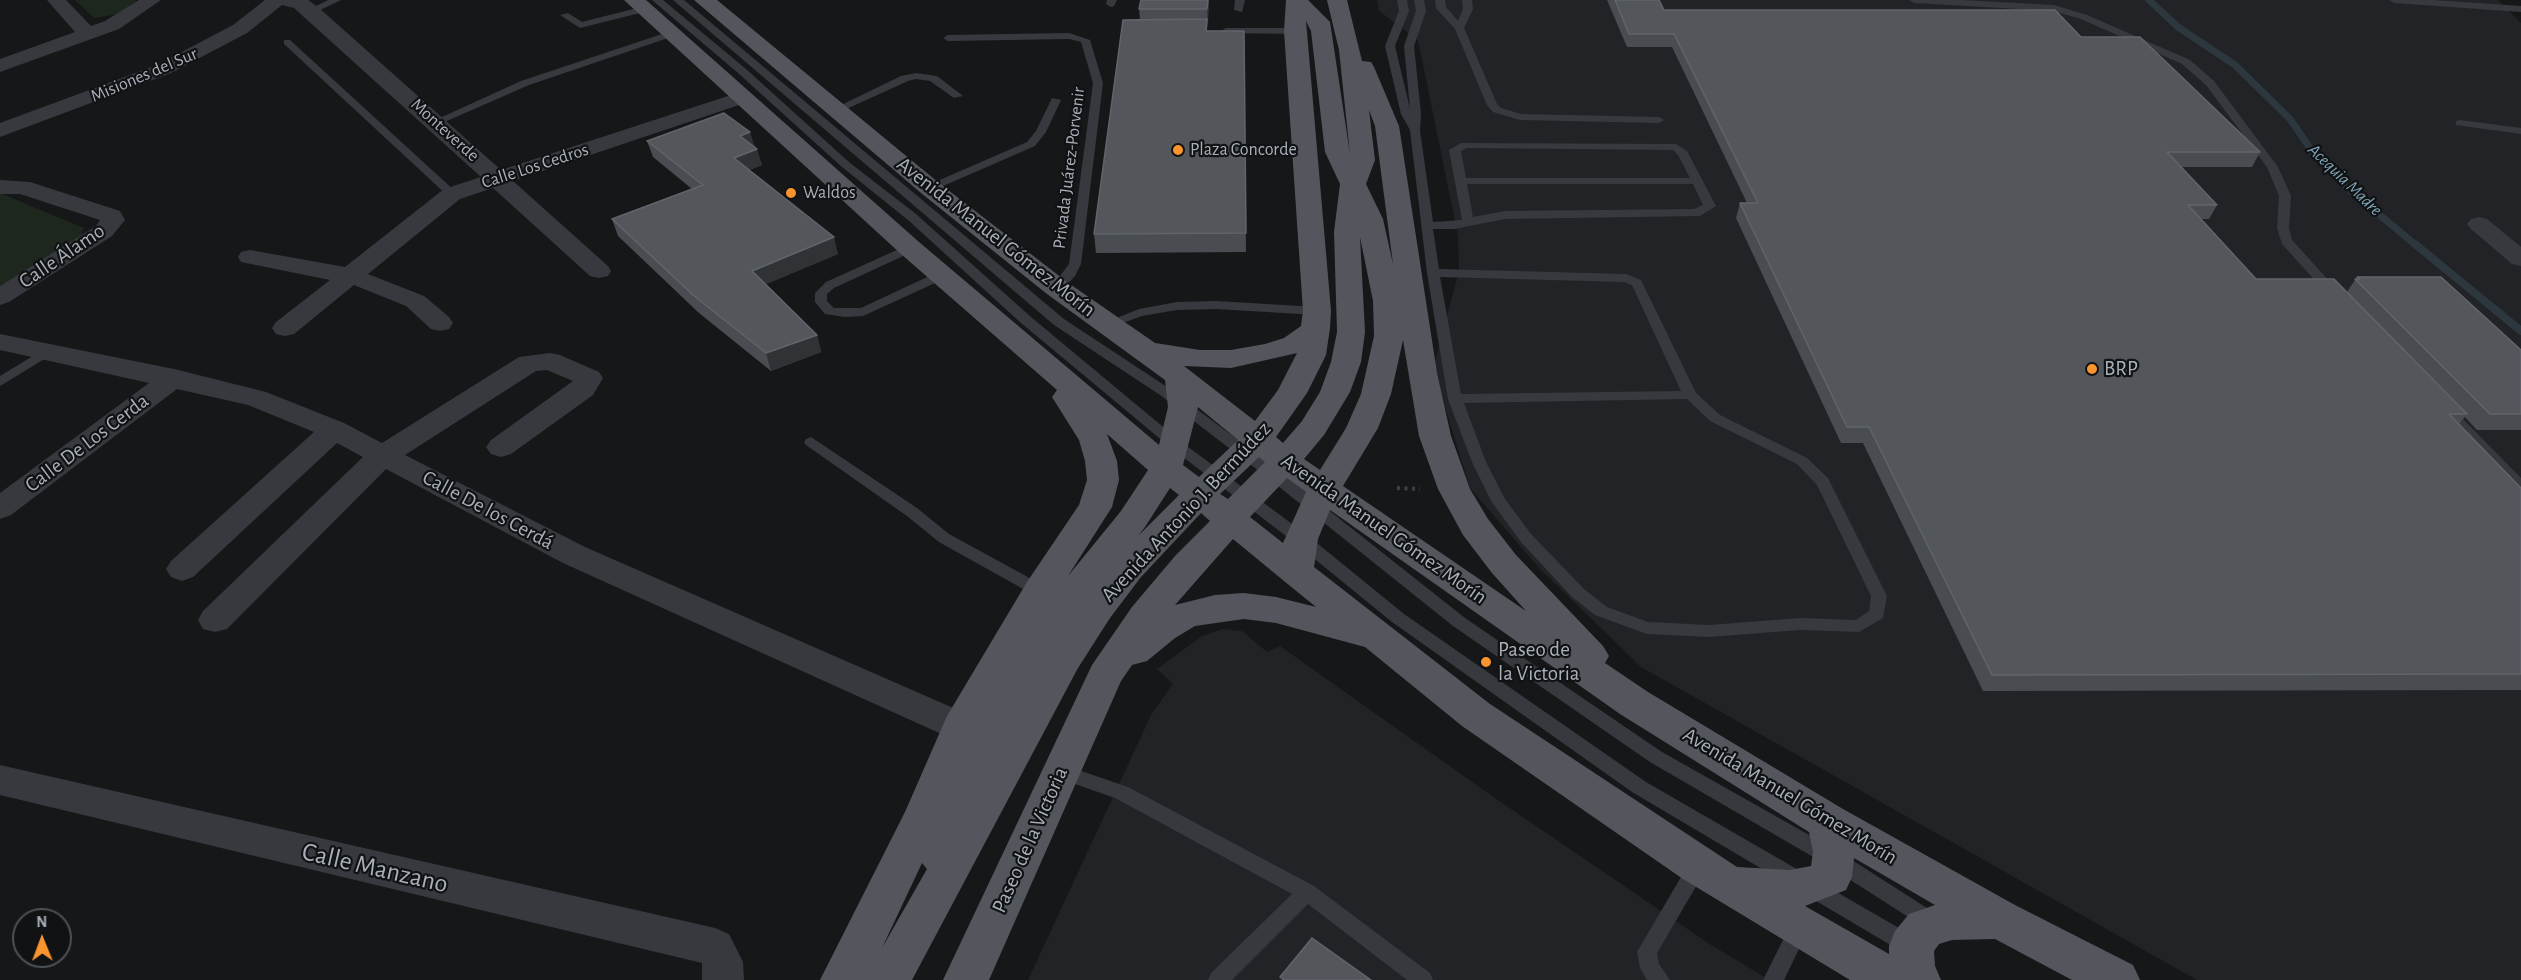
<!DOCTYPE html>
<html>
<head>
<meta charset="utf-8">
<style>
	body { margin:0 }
	#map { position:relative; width:2521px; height:980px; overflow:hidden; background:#161719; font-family:"Alegreya Sans",sans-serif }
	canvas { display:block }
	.north { position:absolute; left:12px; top:908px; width:60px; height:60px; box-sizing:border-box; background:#111214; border:2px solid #4d5156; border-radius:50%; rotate:359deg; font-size:16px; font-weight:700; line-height:24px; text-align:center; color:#a8b0b9 }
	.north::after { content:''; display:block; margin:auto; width:21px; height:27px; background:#f9942e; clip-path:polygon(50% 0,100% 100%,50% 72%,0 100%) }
</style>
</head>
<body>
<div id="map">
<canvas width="2521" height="980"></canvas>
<div class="north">N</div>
</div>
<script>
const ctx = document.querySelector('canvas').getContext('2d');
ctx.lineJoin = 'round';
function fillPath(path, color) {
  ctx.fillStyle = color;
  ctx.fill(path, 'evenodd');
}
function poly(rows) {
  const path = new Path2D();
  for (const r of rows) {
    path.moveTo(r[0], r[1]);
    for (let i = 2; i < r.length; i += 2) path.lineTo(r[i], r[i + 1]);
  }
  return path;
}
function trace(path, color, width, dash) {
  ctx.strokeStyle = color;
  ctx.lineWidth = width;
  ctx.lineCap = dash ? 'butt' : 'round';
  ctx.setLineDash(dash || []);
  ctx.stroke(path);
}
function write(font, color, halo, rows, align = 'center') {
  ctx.font = font + ' "Alegreya Sans",sans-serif';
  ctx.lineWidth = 4.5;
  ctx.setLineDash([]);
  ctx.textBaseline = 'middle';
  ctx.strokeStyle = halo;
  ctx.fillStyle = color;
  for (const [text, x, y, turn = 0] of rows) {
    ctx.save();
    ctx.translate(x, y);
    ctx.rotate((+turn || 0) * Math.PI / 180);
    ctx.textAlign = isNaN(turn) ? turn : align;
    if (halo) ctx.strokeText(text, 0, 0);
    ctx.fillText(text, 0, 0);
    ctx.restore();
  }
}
fillPath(poly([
	[1377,0,2498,0,2521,23,2521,980,2197,980,1641,667,1539,568,1470,488,1433,368,1459,271,1458,236,1418,40,1379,11],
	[1223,629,1242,631,1267,652,1280,646,1492,796,1711,945,1770,980,1028,980,1152,713,1173,684,1157,669,1202,636]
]), '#222326');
fillPath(poly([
	[75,0,136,0,134,6,113,15,94,18],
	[0,193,84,228,80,237,0,286]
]), '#1e271e');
trace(poly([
	[2149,0,2178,27,2235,65,2290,119,2314,154,2352,192,2417,246]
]), '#2c383d', 7);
trace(poly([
	[2415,244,2521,331]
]), '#2c383d', 8);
trace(poly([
	[1397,488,1420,489]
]), '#3d4145', 4, [3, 4.5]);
fillPath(poly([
	[328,0,341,0,314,13,306,11,328,0],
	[652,0,663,0,746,69,850,163,916,214,1031,317,1180,441,1307,535,1404,614,1646,782,1918,939,1921,946,1918,953,1911,955,1904,953,1632,792,1392,622,1295,543,1170,447,1021,323,908,220,842,167,738,73,652,0],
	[673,0,684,0,1064,319,1170,389,1278,470,1465,618,1662,752,1841,853,1941,917,1944,923,1941,929,1934,932,1927,929,1827,865,1650,762,1453,626,1268,478,1160,395,1054,325,673,0],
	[1107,0,1117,0,1114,6,1111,7,1106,4,1107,0],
	[1235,0,1245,0,1242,12,1234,10,1235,0],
	[1397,0,1407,0,1409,11,1395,46,1410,109,1404,46,1416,11,1414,0,1424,0,1426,11,1414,46,1421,114,1420,131,1433,222,1462,220,1449,150,1461,143,1676,144,1687,151,1716,206,1700,216,1505,219,1454,229,1433,229,1439,269,1626,274,1641,280,1696,393,1720,415,1807,458,1828,478,1887,596,1883,618,1859,632,1800,630,1709,637,1647,634,1595,615,1572,597,1521,542,1491,501,1472,462,1448,399,1427,273,1410,130,1401,114,1385,46,1399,11,1397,0],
	[1467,148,1673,150,1678,155,1690,178,1466,178,1461,151,1467,148],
	[1467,184,1693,184,1703,205,1694,209,1505,211,1473,217,1467,184],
	[1440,277,1624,282,1632,285,1681,391,1461,394,1440,277],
	[1687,399,1710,421,1797,464,1817,485,1871,596,1869,611,1856,620,1800,618,1709,625,1648,622,1607,607,1584,589,1531,534,1505,499,1486,462,1464,403,1687,399],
	[1435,0,1445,0,1446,7,1458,21,1463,9,1462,0,1472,0,1473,9,1464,28,1497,104,1501,108,1521,114,1659,117,1664,120,1659,123,1520,120,1493,112,1487,105,1455,29,1436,8,1435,0],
	[1909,0,1963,0,2054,5,2087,15,2190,60,2214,81,2278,167,2291,196,2289,228,2292,240,2341,294,2340,297,2330,297,2282,244,2277,228,2279,196,2267,167,2206,85,2182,64,2081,19,2053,11,1914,3,1909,0],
	[2389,0,2434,0,2521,6,2521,12,2394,3,2389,0],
	[645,6,650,9,648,11,580,28,560,15,568,13,582,22,645,6],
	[1226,28,1295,28,1300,31,1295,34,1223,33,1221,31,1226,28],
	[671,31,674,32,674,36,529,85,440,124,431,122,521,81,671,31],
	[1069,33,1090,40,1103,83,1081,264,1075,276,1061,291,1057,292,1051,288,1069,264,1093,83,1081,42,1069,39,948,41,943,38,948,35,1069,33],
	[284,40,290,40,456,192,456,196,448,196,284,44,284,40],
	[916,73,937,76,963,96,954,98,930,81,916,79,908,81,842,111,833,109,901,76,916,73],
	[1052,98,1061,100,1046,132,1035,146,934,190,926,190,926,186,1027,142,1036,131,1052,98],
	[2460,120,2521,128,2521,134,2456,125,2456,121,2460,120],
	[910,244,914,245,914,251,834,288,827,294,827,301,834,308,861,308,938,272,946,272,946,278,863,316,845,317,825,314,815,302,815,293,826,282,910,244],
	[1216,301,1317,307,1323,311,1317,315,1216,309,1177,310,1142,316,1109,328,1102,324,1139,309,1177,302,1216,301],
	[46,348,53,352,51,355,0,386,0,376,46,348],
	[2445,405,2450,406,2521,478,2521,492,2516,491,2440,412,2438,409,2440,406,2445,405],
	[811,437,917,508,949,534,1046,587,1048,591,1046,595,1034,595,939,542,907,516,806,445,804,442,806,439,811,437],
	[1061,764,1128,787,1314,886,1430,973,1433,980,1407,980,1308,904,1232,980,1208,980,1211,973,1292,894,1115,798,1055,777,1052,772,1055,767,1061,764],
	[1698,857,1705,860,1708,866,1657,953,1659,964,1670,980,1647,980,1640,968,1637,952,1691,860,1698,857],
	[1800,917,1807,920,1810,926,1784,980,1763,980,1793,920,1800,917]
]), '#37393e');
fillPath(poly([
	[47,0,66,0,91,26,105,21,139,0,161,0,119,29,0,72,0,59,75,32,47,0],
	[265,0,308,0,318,7,501,170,734,94,741,92,748,94,751,98,748,102,513,181,608,266,611,271,608,276,599,278,590,276,493,188,460,199,368,274,424,296,449,317,453,323,449,329,440,331,431,329,406,306,354,285,294,334,285,336,276,334,272,328,276,322,330,280,241,262,238,257,241,252,250,250,345,267,444,189,481,177,294,8,282,5,247,33,171,73,0,137,0,123,157,65,233,25,265,0],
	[0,180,30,182,120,211,125,220,112,236,9,302,0,305,0,286,96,226,100,220,20,194,0,194,0,180],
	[2479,217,2487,219,2521,247,2521,266,2512,264,2471,229,2467,224,2471,219,2479,217],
	[0,334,174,369,266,392,344,423,382,443,519,357,550,353,560,355,599,372,603,378,593,395,511,454,501,457,491,454,486,447,491,440,573,381,547,370,536,371,405,455,585,547,974,717,979,727,974,737,961,741,948,737,563,563,386,469,227,629,215,632,203,629,198,620,203,611,363,457,337,443,193,577,182,581,171,577,166,569,171,561,314,432,248,405,177,389,11,515,0,519,0,493,149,383,0,350,0,334],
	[0,765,715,928,729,934,743,962,744,980,702,980,702,963,0,795,0,765]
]), '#37393e');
fillPath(poly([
	[624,0,646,0,919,242,1159,445,1168,407,1165,380,1047,294,921,193,694,0,717,0,939,183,1067,282,1155,343,1200,350,1231,350,1265,344,1284,338,1301,326,1303,311,1284,31,1286,0,1308,0,1330,22,1350,154,1339,50,1327,0,1347,0,1362,61,1371,62,1374,67,1399,126,1437,373,1451,436,1470,489,1488,519,1516,555,1603,646,1609,656,1605,663,1648,692,1843,809,2015,905,2133,965,2140,980,2072,980,1995,939,1952,940,1939,944,1934,951,1935,966,1941,980,1850,980,1683,879,1462,726,1365,647,1276,623,1244,619,1195,626,1175,638,1147,661,1132,665,1121,681,989,980,943,980,1092,665,1132,607,1175,556,1210,521,1201,513,1141,577,1110,618,1078,668,912,980,820,980,905,812,947,716,1027,582,1079,505,1087,480,1085,461,1079,440,1052,397,1057,390,901,254,624,0],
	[1306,21,1311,31,1325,152,1340,184,1334,232,1337,332,1331,362,1320,392,1302,421,1283,443,1276,437,1307,393,1326,355,1330,328,1331,311,1306,21],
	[1369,110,1375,126,1393,264,1383,219,1366,184,1375,160,1369,110],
	[1360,237,1373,301,1374,336,1361,394,1346,428,1320,470,1304,459,1324,435,1350,392,1361,362,1365,332,1360,237],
	[1403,340,1419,436,1438,489,1463,535,1492,573,1526,611,1343,486,1378,428,1391,394,1403,340],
	[1297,353,1278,390,1255,421,1184,366,1231,368,1297,353],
	[1198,407,1238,440,1199,477,1183,465,1198,407],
	[1107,434,1148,470,1121,511,1068,576,1112,507,1119,480,1117,461,1107,434],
	[1259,457,1265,462,1228,499,1220,494,1259,457],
	[1287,478,1306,492,1283,543,1250,517,1287,478],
	[1170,488,1179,495,1138,536,1145,527,1170,488],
	[1330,510,1620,714,1809,832,1813,852,1811,866,1790,870,1737,867,1490,704,1314,567,1318,539,1330,510],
	[1233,539,1284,581,1316,607,1276,597,1244,593,1215,595,1175,605,1233,539],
	[1854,858,1935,905,1909,914,1895,931,1889,946,1889,954,1805,906,1846,890,1852,877,1854,858],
	[922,863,927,869,882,948,922,863]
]), '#53575d');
fillPath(poly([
	[1209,0,1207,31,1244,31,1246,252,1096,253,1094,234,1140,20,1139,9],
	[1607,0,1659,0,1664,10,2081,37,2260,152,2252,167,2181,167,2217,205,2209,219,2201,219,2256,279,2347,292,2357,277,2521,350,2521,430,2477,430,2465,417,2459,424,2521,488,2521,690,1983,691,1863,443,1841,443,1736,218,1740,203,1747,203,1672,47,1627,47],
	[647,141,755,147,762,165,749,170,838,254,766,284,817,335,821,352,771,371,699,313,618,236,612,219,692,189,653,157]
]), '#494c51');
fillPath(poly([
	[1208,0,1209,0,1208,26,1207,9],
	[750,132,755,148,740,136],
	[757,149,762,165,738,174,734,158],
	[834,237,838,254,757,288,752,271],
	[817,335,821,352,771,371,766,353]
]), '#303336');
const building = poly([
	[1141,0,1208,0,1207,9,1139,9,1141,0],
	[1615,0,1659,0,1664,10,2055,10,2081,37,2140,37,2260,152,2167,152,2217,205,2188,205,2256,279,2334,279,2467,414,2449,414,2521,488,2521,674,1992,675,1869,427,1847,427,1740,203,1758,203,1674,34,1629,34,1615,0],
	[1207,19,1206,31,1244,31,1246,233,1094,234,1123,20,1207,19],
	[724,113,750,132,740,136,757,149,734,158,834,237,752,271,817,335,766,353,693,295,612,219,703,185,647,141,724,113],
	[2357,277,2441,277,2521,350,2521,414,2490,414,2355,279,2360,279,2357,277],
	[1312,938,1371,980,1284,980,1280,977,1312,938]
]);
fillPath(building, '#53575c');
trace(building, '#61656b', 1.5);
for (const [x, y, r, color] of [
	[1178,150,6,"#f9942e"],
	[791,193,6,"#f9942e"],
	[2092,369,6,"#f9942e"],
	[1486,662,6,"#f9942e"]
]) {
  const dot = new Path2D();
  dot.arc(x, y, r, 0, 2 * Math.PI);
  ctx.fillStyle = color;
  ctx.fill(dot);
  trace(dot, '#111214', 2);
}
write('18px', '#a8b0b9', '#111214', [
	["Misiones del Sur",144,75,-23],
	["Monteverde",445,130,42],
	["Calle Los Cedros",535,166,-18],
	["Privada Juárez-Porvenir",1069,168,-83]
]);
write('18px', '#a8b0b9', '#111214', [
	["Plaza Concorde",1190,150],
	["Waldos",803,193]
], 'left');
write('italic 18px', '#7ea4b5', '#111214', [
	["Acequia Madre",2345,180,44]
]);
write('21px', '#a8b0b9', '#111214', [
	["Avenida Manuel Gómez Morín",996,237,38],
	["Calle Álamo",62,256,-34],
	["Calle De Los Cerda",87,443,-37],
	["Calle De los Cerdá",488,510,28],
	["Avenida Antonio J. Bermúdez",1186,512,-47],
	["Avenida Manuel Gómez Morín",1384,529,35],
	["Avenida Manuel Gómez Morín",1790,796,31],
	["Paseo de la Victoria",1030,840,-66]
]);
write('21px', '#a8b0b9', '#111214', [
	["BRP",2104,369],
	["Paseo de",1498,650],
	["la Victoria",1498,674]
], 'left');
write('26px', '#a8b0b9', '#111214', [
	["Calle Manzano",375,868,13]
]);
</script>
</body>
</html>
